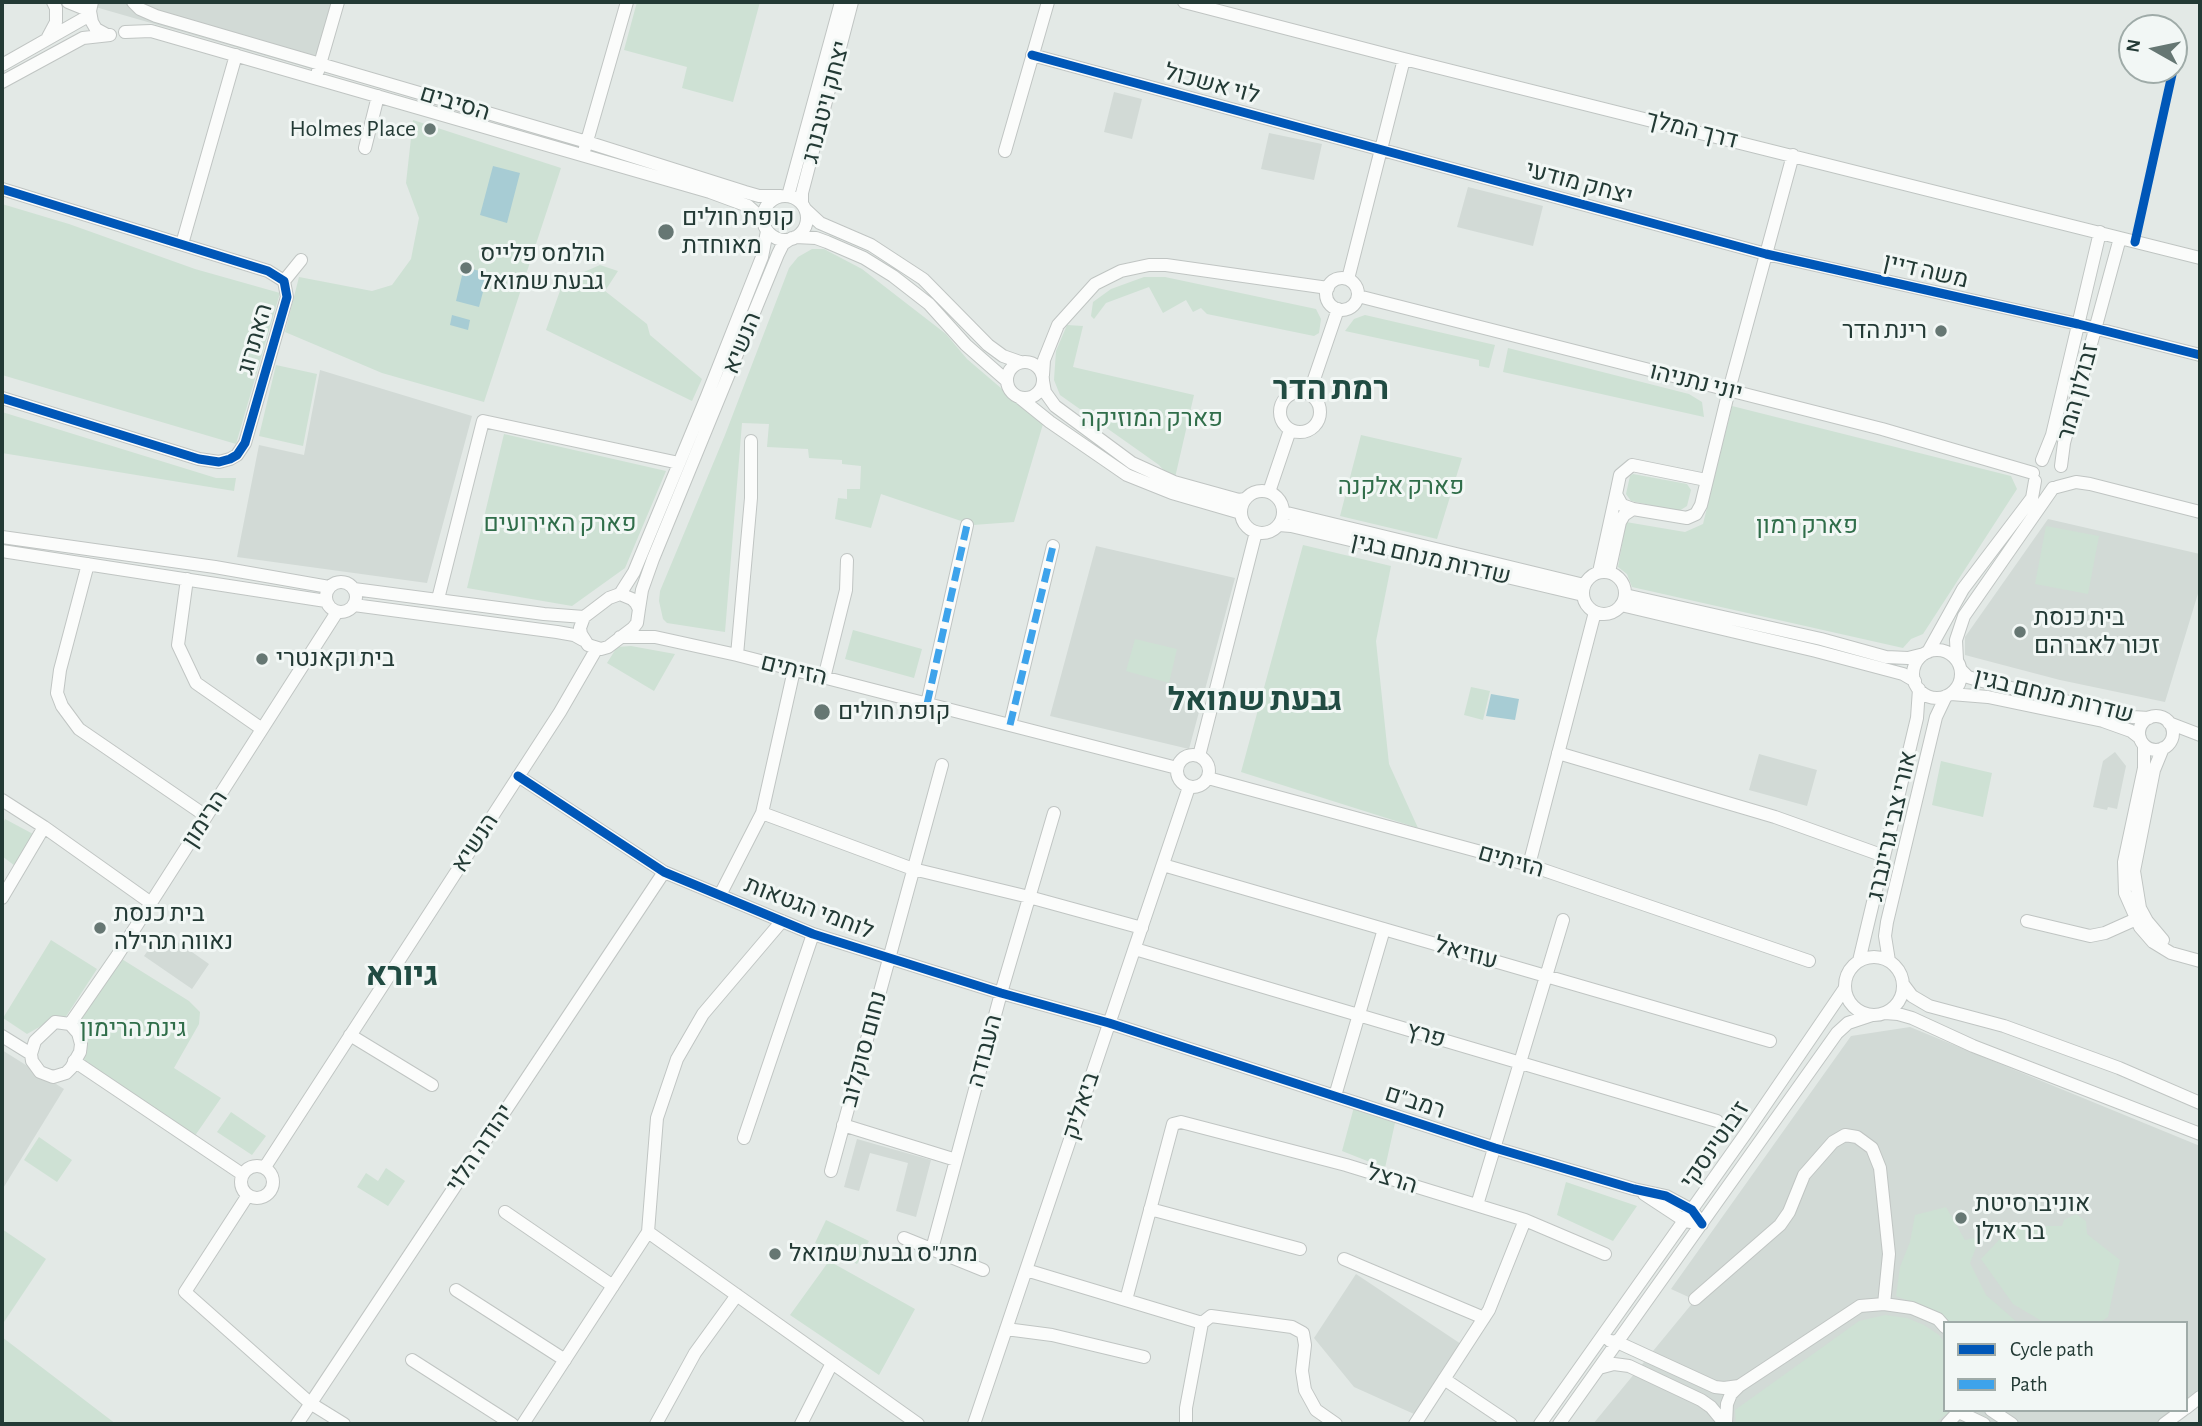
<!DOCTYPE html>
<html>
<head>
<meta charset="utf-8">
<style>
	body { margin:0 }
	#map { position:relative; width:2202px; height:1426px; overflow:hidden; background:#e3e9e6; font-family:"Alegreya Sans",sans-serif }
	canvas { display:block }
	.frame { position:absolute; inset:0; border:4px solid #233a35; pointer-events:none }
	.legend { position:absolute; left:1943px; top:1321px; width:245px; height:91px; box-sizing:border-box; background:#f2f7f5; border:2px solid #9faba8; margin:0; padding:9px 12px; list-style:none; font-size:21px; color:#233a35 }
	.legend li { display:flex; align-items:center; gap:14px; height:35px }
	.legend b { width:35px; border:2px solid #9faba8 }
	.north { position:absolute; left:2118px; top:14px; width:70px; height:70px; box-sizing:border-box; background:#f2f7f5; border:2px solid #9faba8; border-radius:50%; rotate:279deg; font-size:19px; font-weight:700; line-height:28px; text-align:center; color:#233a35 }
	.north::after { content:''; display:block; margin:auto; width:24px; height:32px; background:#667773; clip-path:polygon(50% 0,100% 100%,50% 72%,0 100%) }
</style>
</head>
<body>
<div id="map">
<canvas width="2202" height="1426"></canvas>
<div class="frame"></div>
<ul class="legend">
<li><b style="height:9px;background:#0057b8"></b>Cycle path</li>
<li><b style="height:9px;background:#3ea3eb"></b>Path</li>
</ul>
<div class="north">N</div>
</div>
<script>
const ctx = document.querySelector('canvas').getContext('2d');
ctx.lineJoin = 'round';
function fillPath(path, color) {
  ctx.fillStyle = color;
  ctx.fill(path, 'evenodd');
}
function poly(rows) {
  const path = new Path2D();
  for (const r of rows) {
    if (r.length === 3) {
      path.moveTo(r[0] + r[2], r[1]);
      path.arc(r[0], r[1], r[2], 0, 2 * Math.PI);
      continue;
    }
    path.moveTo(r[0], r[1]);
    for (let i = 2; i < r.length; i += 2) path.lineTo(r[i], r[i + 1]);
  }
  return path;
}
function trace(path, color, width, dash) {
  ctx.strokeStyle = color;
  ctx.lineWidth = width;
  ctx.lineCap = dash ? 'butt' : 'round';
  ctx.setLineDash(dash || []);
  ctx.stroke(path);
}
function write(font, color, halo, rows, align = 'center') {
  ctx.font = font + ' "Alegreya Sans",Heebo,sans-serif';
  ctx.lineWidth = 6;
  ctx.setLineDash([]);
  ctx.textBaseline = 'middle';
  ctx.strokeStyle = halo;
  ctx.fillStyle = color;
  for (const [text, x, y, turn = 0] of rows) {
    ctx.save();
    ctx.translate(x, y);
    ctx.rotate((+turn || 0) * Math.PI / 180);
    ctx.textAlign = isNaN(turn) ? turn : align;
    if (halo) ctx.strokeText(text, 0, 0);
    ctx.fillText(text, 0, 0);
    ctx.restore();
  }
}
fillPath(poly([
	[78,2,338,2,318,71],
	[1114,92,1142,99,1132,139,1104,132],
	[1269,133,1322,144,1314,180,1261,169],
	[1468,187,1543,206,1533,246,1457,227],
	[320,370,472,416,427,583,237,557,259,445,304,455],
	[2048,519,2200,554,2200,587,2165,702,2060,680,1965,655,1965,637],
	[1096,546,1235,578,1189,749,1050,716],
	[2115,752,2126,766,2117,809,2108,807,2107,810,2093,807,2103,761],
	[1759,754,1817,770,1807,806,1749,790],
	[162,931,209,964,192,989,144,956],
	[1910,1027,2200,1146,2200,1391,2186,1401,2186,1323,1945,1323,1945,1410,2174,1410,2156,1424,1593,1424,1695,1300,1671,1289,1851,1036],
	[2,1050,64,1089,2,1190],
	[857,1139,931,1160,916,1217,896,1211,908,1163,870,1153,859,1191,844,1187],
	[1356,1274,1461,1344,1414,1414,1354,1387,1314,1338]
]), '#d2dad6');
fillPath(poly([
	[637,2,692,2,701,4,702,2,760,2,733,102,682,88,687,67,624,50],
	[413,120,561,168,484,402,382,373,285,332,299,277,372,291,392,285,411,259,419,218,406,183],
	[2,204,69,224,195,269,280,293,236,444,2,375],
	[812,249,824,249,862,269,946,334,967,359,1043,424,1014,522,973,525,881,494,871,528,835,519,838,498,847,499,847,489,860,489,861,466,842,464,842,460,809,458,808,449,767,447,769,424,742,423,725,632,667,623,663,619,659,601,660,591,725,435,789,268,798,257],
	[600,265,618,271,605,291,647,324,650,335,702,379,692,401,546,330,561,288,570,278],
	[1144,277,1165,277,1316,309,1321,319,1319,333,1314,336,1207,314,1201,308,1193,312,1186,300,1163,313,1149,287,1106,303,1094,319,1091,316,1093,302,1111,289],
	[1365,315,1495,345,1489,368,1479,366,1479,360,1345,331,1354,319],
	[1067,325,1083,326,1073,367,1194,395,1174,482,1159,465,1060,395,1054,380,1056,351],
	[1508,348,1689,394,1702,402,1704,417,1503,372],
	[276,365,317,374,303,446,259,436],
	[1732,406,2011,476,2017,489,1923,634,1911,639,1903,648,1632,587,1627,574,1618,567,1626,522,1685,532,1703,524],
	[2,412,216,478,236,478,234,491,2,453],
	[504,434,666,471,625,568,572,606,467,588],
	[1361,435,1462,458,1437,539,1340,516],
	[1633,474,1687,484,1691,490,1687,506,1679,511,1631,501,1626,494,1630,476],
	[2046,526,2099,536,2088,594,2035,584],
	[1303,545,1391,566,1376,641,1389,764,1418,828,1241,772],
	[853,630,922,649,914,678,845,659],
	[1135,639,1177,649,1169,683,1126,671],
	[631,646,675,654,654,691,607,663,617,647],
	[1471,687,1490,691,1483,720,1464,715],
	[1941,761,1992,773,1983,817,1932,805],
	[5,819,33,834,15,866,2,856,2,826],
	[51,940,97,969,65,1018,50,1021,27,1034,3,1018],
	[117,956,189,1001,200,1012,199,1024,174,1068,221,1098,192,1140,74,1061,81,1044,70,1024],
	[1354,1107,1395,1123,1385,1168,1342,1151],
	[231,1112,266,1136,252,1155,217,1132],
	[39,1137,72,1160,57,1182,24,1160],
	[386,1168,405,1181,388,1206,357,1187,366,1173,378,1181],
	[1566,1182,1637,1206,1613,1241,1557,1215],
	[1946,1207,1965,1240,1980,1237,1970,1263,1986,1295,2018,1323,1946,1323,1937,1312,1896,1296,1900,1267,1910,1242,1915,1215],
	[2076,1214,2086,1221,2087,1234,2120,1260,2108,1317,2099,1323,2045,1323,2013,1304,1981,1259,2012,1226,2062,1226,2064,1220],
	[826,1220,869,1241,857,1264,815,1243],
	[2,1229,46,1259,2,1325],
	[829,1261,915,1309,879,1375,790,1315],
	[1885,1315,1907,1318,1924,1325,1939,1335,1945,1343,1945,1410,1950,1410,1948,1413,1933,1424,1736,1424,1735,1410,1859,1321],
	[2,1337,116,1424,2,1424]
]), '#cee1d4');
fillPath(poly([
	[493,166,520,173,507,223,480,215],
	[464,267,488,273,479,307,456,301],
	[452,315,470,320,468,330,450,325],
	[1491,694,1519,699,1515,720,1486,716]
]), '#a7ccd4');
const minor = poly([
	[68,2,90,11],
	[92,2,90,11,92,22,96,29,107,35],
	[133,2,140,9,156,16,587,142,745,192,759,196,780,196],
	[1184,2,1404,59,2200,258],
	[125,32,151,31,710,192,748,206,758,215,764,224],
	[48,37,56,22,56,8,53,2],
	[1032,55,1766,254,2078,324,2200,355],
	[2,65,90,15],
	[318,71,338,2],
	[2,82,83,38,110,35],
	[365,148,378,96],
	[585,148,627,2],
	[1005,151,1048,2],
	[2,189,268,271,284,281,287,297,245,443,237,455,230,459,219,462,199,459,2,398],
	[788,196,841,2],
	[785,218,22],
	[802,204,802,193,852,2],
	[806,210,820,223,871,245,923,279,988,345,1003,356,1020,362],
	[795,237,816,238,827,242,864,258,893,276,929,304,966,345,1007,381],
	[182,244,236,55],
	[1342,294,16],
	[1348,279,1404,59],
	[284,281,301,260],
	[1358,296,1882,429,2033,473],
	[1025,380,18],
	[1043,375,1044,360,1058,325,1095,284,1121,271,1149,265,1166,265,1328,288],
	[1043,381,1045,392,1055,406,1132,463,1174,482,1239,500,1245,499],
	[1300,412,20],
	[1309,394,1338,309],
	[1019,397,1050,422,1127,475,1172,493,1241,513],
	[2042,460,2052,435,2100,232],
	[2061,466,2064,443,2120,238],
	[1706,480,1632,465,1620,475,1616,494,1622,505,1633,509,1687,518,1696,514,1701,505,1729,390,1793,155],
	[2057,487,2076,482,2090,484,2200,512],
	[1262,512,21],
	[1269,492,1290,430],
	[1283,512,1584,585],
	[1279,525,1291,526,1583,595],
	[2,537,215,567,329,587],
	[2,551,326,601],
	[88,564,60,670,57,693,62,706,79,729,206,816],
	[1604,593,21],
	[1599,572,1616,494],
	[1609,572,1620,522,1624,515,1633,509],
	[187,579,178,645,196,683,262,729],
	[341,597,15],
	[354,589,544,614,584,617],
	[620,594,634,572,707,396,762,257,767,231],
	[620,594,632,599,636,603,639,609,637,623,633,628,608,647,601,649,588,645,581,634,580,628,584,617,609,598,620,594],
	[1625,595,1821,639,1886,657,1908,658,1924,654],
	[438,599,483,421,679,463],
	[354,605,557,632,574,635,583,640],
	[1621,605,1816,651,1903,674,1915,681],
	[639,609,642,590,653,559,778,254,783,244,792,238],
	[620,637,655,637,737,655,1177,768],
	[1937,674,24],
	[1928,652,1963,589,2032,498,2035,481],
	[737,655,751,498,751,441],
	[1957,660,1956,640,1964,616,2053,488],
	[1961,670,1968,677,1978,680,2132,717,2149,718],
	[824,678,846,590,847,560],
	[1951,694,1988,697,2103,721,2131,731,2140,738],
	[927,704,967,525],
	[2156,733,17],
	[2169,723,2200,735],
	[1010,725,1053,546],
	[2144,745,2144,768,2124,862,2125,893,2140,927,2153,942,2171,953,2200,961],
	[2163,748,2154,770,2134,871,2140,908,2147,921,2163,940],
	[1558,753,1775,817,1884,856],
	[1193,771,16],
	[1199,756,1256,532],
	[518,776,664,872,813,934,1001,993,1109,1023,1495,1148,1634,1189,1666,1196,1692,1210,1702,1224],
	[1208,778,1529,865,1809,961],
	[2,800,44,827,151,903],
	[762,813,913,869,1029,897,1142,928],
	[1163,865,1770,1041],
	[1529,865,1595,612],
	[720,895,762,813,794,670],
	[2,898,44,827],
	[2027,921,2090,936,2105,933,2143,916],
	[1135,949,1717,1121],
	[1874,986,29],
	[1859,961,1917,718,1919,689],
	[1889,961,1885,936,1887,922,1936,717,1946,696],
	[1903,984,1912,996,1929,1006,2004,1026,2119,1068,2200,1103],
	[1885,1013,1898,1014,1912,1018,1973,1046,2200,1134],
	[55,1022,70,1024,78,1033,81,1044,80,1052,71,1068,66,1073,53,1077,40,1072,32,1061,31,1054,35,1041,55,1022],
	[70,1024,117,956,337,612],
	[350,1035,432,1085],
	[2,1036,31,1054],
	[74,1061,242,1174],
	[1335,1096,1384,929],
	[843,1125,956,1160],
	[744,1138,813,934],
	[257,1182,16],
	[265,1167,560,712,597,648],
	[831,1171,942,765],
	[1644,1194,1685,1221,1691,1222],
	[248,1195,185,1292,310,1403,344,1424],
	[1477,1205,1563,920],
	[1150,1209,1300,1249],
	[505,1212,613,1286],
	[648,1232,918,1424],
	[904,1238,983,1270],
	[932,1249,1001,993,1054,813],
	[1344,1259,1484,1318],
	[1026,1270,1202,1323],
	[456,1290,565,1360],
	[1695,1299,1780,1225,1789,1212,1804,1175,1833,1142,1845,1135,1857,1137,1872,1148,1880,1168,1889,1254,1884,1304],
	[1126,1300,1173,1124,1181,1122,1346,1165,1525,1220,1605,1254],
	[1202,1323,1211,1316,1292,1327,1303,1333,1305,1345,1302,1371,1305,1390,1316,1410,1336,1424],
	[1006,1329,1052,1335,1144,1357],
	[1610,1341,1617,1342,1715,1387,1724,1388,1739,1386],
	[412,1360,512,1424],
	[1599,1368,1614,1364,1629,1366,1701,1400,1711,1407,1725,1424],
	[1444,1379,1511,1424],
	[2186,1408,2200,1397],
	[1991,1410,2012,1424],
	[1959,1412,1984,1424],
	[297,1424,664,872],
	[523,1424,648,1232,657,1118,677,1059,703,1014,782,921],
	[656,1424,695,1353,737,1295],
	[801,1424,832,1363],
	[974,1424,1189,787],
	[1186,1424,1186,1408,1202,1323],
	[1415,1424,1489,1310,1525,1220],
	[1540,1424,1746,1133,1845,988],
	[1559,1424,1837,1033,1848,1023,1872,1015],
	[1726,1424,1727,1404,1731,1394,1739,1386,1860,1306,1884,1304,1912,1308,1938,1319,1945,1327],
	[1947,1424,1960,1410],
	[2164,1424,2183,1410]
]);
trace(minor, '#c0c5c3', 14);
trace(minor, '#fbfcfb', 12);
trace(poly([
	[927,704,967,525],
	[1010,725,1053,546]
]), '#3ea3eb', 7, [14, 7]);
trace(poly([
	[1032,55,1766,254,2078,324,2200,355],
	[2,189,268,271,284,281,287,297,245,443,237,455,230,459,219,462,199,459,2,398],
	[2135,242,2173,70],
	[518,776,664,872,813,934,1001,993,1109,1023,1495,1148,1634,1189,1666,1196,1692,1210,1702,1224]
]), '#0057b8', 9);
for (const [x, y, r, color] of [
	[430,129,7,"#667773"],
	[666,232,9,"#667773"],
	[466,268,7,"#667773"],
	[1941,331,7,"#667773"],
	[2020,632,7,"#667773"],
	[262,659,7,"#667773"],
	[822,712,9,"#667773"],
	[100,928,7,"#667773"],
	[1961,1218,7,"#667773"],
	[775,1254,7,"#667773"]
]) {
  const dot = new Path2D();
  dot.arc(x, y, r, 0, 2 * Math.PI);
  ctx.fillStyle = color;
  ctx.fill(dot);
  trace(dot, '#f2f7f5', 2.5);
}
write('24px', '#233a35', '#f2f7f5', [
	["לוי אשכול",1212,84,15],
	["יצחק ויטבנרג",826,102,-75],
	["הסיבים",455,103,17],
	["דרך המלך",1692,130,14],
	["יצחק מודעי",1579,183,15],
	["משה דיין",1926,271,13],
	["האתרוג",255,339,-74],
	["הנשיא",742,343,-68],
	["יוני נתניהו",1696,382,14],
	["זבולון המר",2078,392,-75],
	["שדרות מנחם בגין",1431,559,13],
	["הזיתים",794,670,14],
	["שדרות מנחם בגין",2054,696,14],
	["הרימון",205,819,-57],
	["אורי צבי גרינברג",1892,826,-77],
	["הנשיא",475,843,-57],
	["הזיתים",1511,861,16],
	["לוחמי הגטאות",809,908,21],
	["עוזיאל",1466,953,16],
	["פרץ",1426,1035,16],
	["נחום סוקלוב",864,1049,-75],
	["העבודה",985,1051,-75],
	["רמב\"ם",1415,1102,18],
	["ביאליק",1081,1106,-71],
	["ז'בוטינסקי",1715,1145,-55],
	["יהודה הלוי",480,1148,-56],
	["הרצל",1392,1179,17]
]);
write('24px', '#233a35', '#f2f7f5', [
	["Holmes Place",416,129,"right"],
	["קופת חולים",682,218],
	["מאוחדת",682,246],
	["הולמס פלייס",480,254],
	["גבעת שמואל",480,282],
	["רינת הדר",1927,331,"right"],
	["בית כנסת",2034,618],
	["זכור לאברהם",2034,646],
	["בית וקאנטרי",276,659],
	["קופת חולים",838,712],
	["בית כנסת",114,914],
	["נאווה תהילה",114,942],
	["אוניברסיטת",1975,1204],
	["בר אילן",1975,1232],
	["מתנ\"ס גבעת שמואל",789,1254]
], 'left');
write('24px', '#306e4a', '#f2f7f5', [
	["פארק המוזיקה",1152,419],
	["פארק אלקנה",1401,487],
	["פארק האירועים",560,524],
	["פארק רמון",1807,526],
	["גינת הרימון",133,1029]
]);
write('bold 32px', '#204b42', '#f2f7f5', [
	["רמת הדר",1331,389],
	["גבעת שמואל",1255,700],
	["גיורא",402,975]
]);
</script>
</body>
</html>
